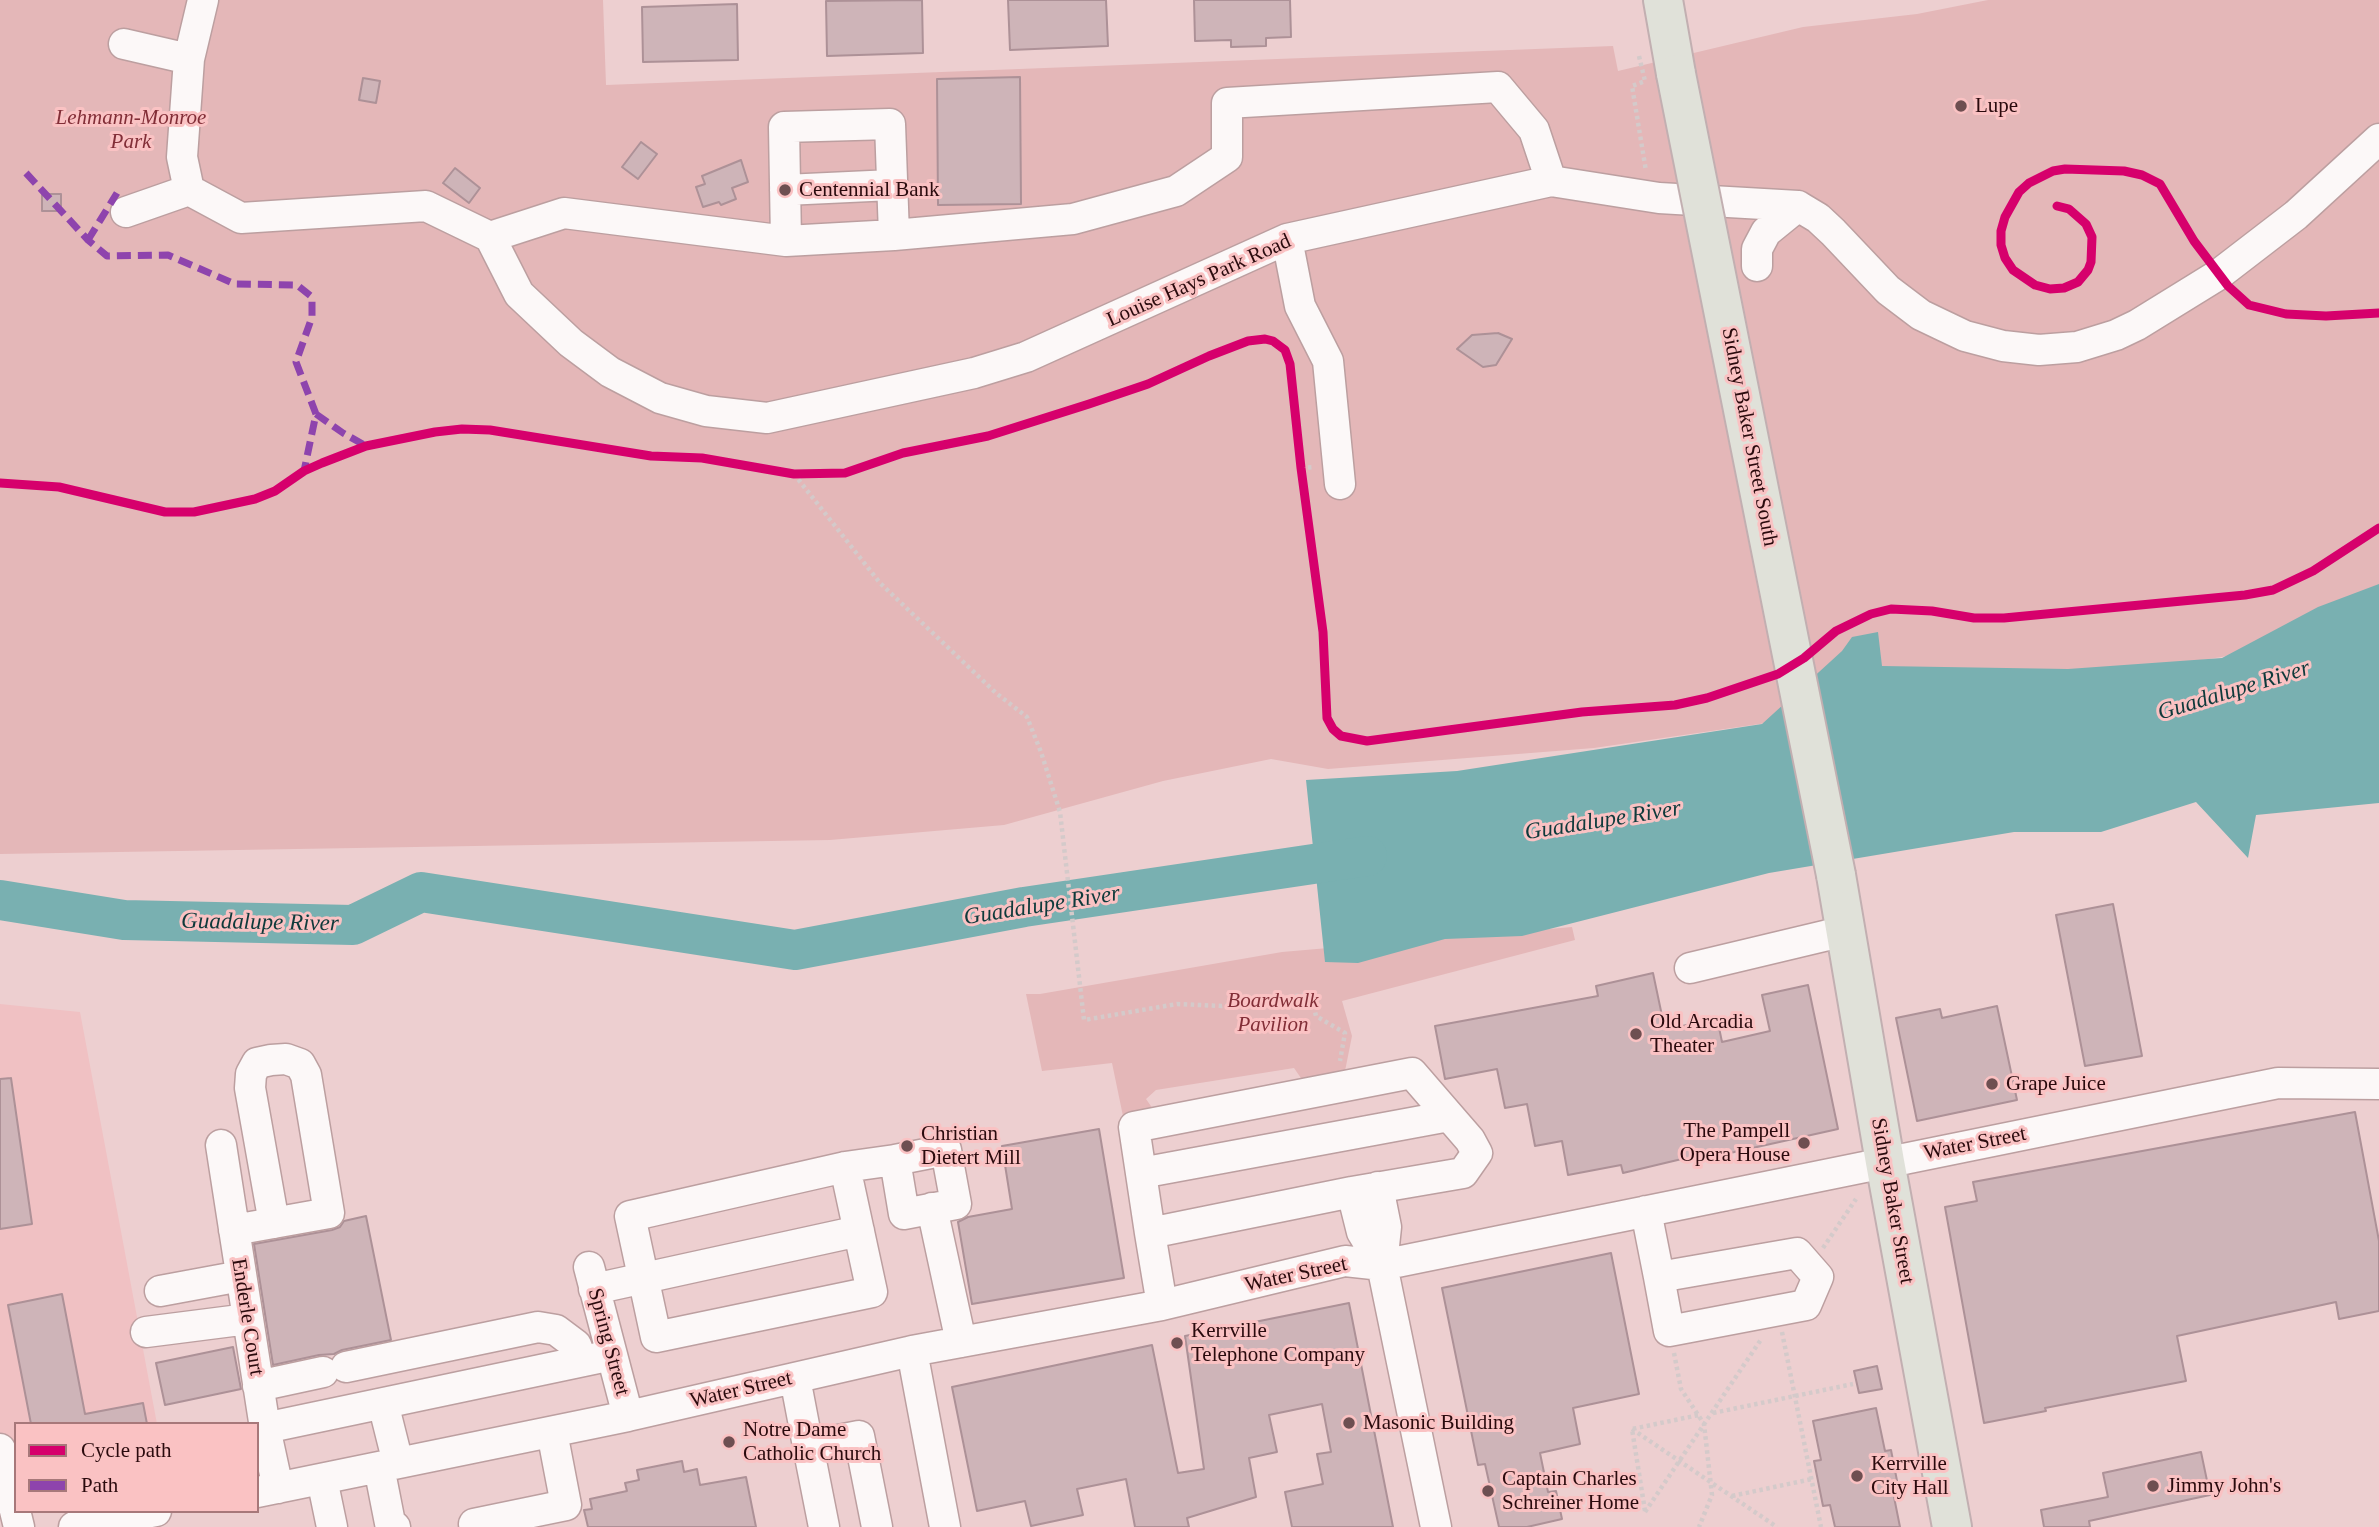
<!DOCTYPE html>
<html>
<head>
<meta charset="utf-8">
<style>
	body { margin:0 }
	#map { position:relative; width:2379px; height:1527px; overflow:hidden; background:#edcfd0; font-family:Georgia,serif }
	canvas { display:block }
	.legend { position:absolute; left:14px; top:1422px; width:245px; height:91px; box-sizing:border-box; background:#fac2c3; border:2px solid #a7787a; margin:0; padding:9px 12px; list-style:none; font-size:21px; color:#2a0a0d }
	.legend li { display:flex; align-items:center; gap:14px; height:35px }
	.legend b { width:35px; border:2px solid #a7787a }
</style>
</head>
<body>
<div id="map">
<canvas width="2379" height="1527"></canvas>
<ul class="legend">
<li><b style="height:9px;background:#d6006c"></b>Cycle path</li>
<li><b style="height:9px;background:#8e44ad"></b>Path</li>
</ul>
</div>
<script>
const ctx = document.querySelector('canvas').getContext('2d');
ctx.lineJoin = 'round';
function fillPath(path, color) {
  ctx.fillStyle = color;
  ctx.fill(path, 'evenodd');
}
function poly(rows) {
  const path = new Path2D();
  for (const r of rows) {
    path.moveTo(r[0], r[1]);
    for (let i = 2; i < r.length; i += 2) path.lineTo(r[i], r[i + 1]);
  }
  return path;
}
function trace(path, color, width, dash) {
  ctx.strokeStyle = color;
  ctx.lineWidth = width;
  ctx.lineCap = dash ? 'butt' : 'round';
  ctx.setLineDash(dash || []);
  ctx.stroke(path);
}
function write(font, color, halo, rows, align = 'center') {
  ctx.font = font + ' Georgia,serif';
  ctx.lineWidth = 6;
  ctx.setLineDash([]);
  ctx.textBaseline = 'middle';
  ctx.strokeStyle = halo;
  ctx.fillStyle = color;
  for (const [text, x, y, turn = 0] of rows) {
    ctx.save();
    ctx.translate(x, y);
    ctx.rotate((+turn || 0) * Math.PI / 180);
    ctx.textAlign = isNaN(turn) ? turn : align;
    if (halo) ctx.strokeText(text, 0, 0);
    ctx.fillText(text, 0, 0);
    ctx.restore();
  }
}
fillPath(poly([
	[0,1004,80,1012,157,1424,16,1424,16,1504,0,1507]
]), '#f0c1c3');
fillPath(poly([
	[0,0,603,0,606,85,1613,46,1618,71,1803,27,1917,14,1988,0,2379,0,2379,618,2222,657,1594,748,1328,769,1271,759,1163,781,1004,825,830,840,0,854],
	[1572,927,1575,940,1342,1001,1352,1036,1345,1071,1303,1081,1294,1068,1156,1090,1146,1099,1153,1109,1129,1145,1112,1063,1042,1071,1026,994,1040,994,1282,952]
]), '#e4b7b8');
fillPath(poly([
	[2379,584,2379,803,2256,815,2248,858,2196,802,2101,832,2014,832,1769,873,1522,936,1445,939,1358,963,1325,962,1306,780,1457,771,1762,724,1842,651,1852,637,1878,632,1882,666,2068,669,2222,658,2318,607]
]), '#79b0b1');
trace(poly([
	[0,900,124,920,353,925,421,892,795,950,1024,907,1367,856]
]), '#79b0b1', 40);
const building = poly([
	[922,0,923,53,827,56,826,1,922,0],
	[1008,0,1106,0,1108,46,1010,50,1008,0],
	[1194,0,1290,0,1291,37,1266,38,1266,46,1231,47,1231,40,1195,41,1194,0],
	[737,4,738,60,643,62,642,7,737,4],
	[1020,77,1021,204,938,205,937,79,1020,77],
	[363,78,380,81,376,103,359,100,363,78],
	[641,142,657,154,638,179,622,167,641,142],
	[741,160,748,182,732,188,736,199,721,205,719,202,703,207,696,187,705,184,702,176,741,160],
	[455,168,480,188,469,203,443,183,455,168],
	[42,194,61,194,61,211,42,211,42,194],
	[1498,333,1512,339,1496,365,1483,367,1457,349,1472,335,1498,333],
	[2113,904,2142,1056,2085,1066,2056,915,2113,904],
	[1653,973,1665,1030,1717,1018,1722,1042,1770,1031,1762,995,1808,985,1838,1129,1721,1155,1721,1153,1686,1161,1686,1158,1623,1173,1621,1165,1568,1175,1562,1141,1535,1146,1527,1104,1505,1108,1497,1069,1445,1079,1435,1026,1598,996,1596,986,1653,973],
	[1997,1006,2017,1100,1917,1121,1896,1018,1940,1009,1942,1018,1997,1006],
	[11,1078,32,1224,0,1229,0,1079,11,1078],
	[2355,1112,2379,1241,2379,1311,2339,1319,2336,1302,2177,1336,2186,1381,2045,1408,2046,1411,1984,1423,1945,1207,1977,1201,1973,1182,2355,1112],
	[1099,1129,1124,1278,972,1304,958,1222,968,1217,1012,1209,1002,1146,1099,1129],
	[366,1216,391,1340,342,1350,334,1354,319,1355,273,1365,254,1244,332,1230,340,1227,344,1221,366,1216],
	[1611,1253,1639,1394,1573,1408,1580,1444,1540,1453,1548,1492,1556,1491,1562,1519,1527,1527,1499,1527,1485,1464,1478,1465,1442,1288,1611,1253],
	[62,1294,85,1414,143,1403,147,1424,31,1424,8,1305,62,1294],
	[1349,1303,1393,1527,1292,1527,1285,1492,1323,1484,1317,1454,1331,1452,1322,1404,1269,1415,1277,1452,1249,1458,1256,1497,1187,1518,1189,1527,1135,1527,1126,1479,1077,1489,1083,1515,1031,1526,1025,1501,977,1511,952,1387,1152,1345,1178,1473,1204,1469,1185,1336,1349,1303],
	[233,1347,241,1389,165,1405,156,1363,233,1347],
	[1877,1366,1882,1389,1859,1393,1854,1371,1877,1366],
	[1876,1408,1885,1451,1891,1450,1899,1491,1893,1492,1900,1527,1835,1527,1830,1505,1823,1506,1814,1461,1821,1460,1813,1421,1876,1408],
	[2201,1452,2210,1495,2089,1521,2090,1527,2044,1527,2041,1510,2108,1497,2103,1473,2201,1452],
	[682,1461,684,1472,697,1469,700,1485,746,1477,756,1527,588,1527,584,1510,592,1509,590,1499,627,1491,625,1483,639,1480,637,1470,682,1461]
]);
fillPath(building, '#ceb4b8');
trace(building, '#ad9197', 2);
const minor = poly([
	[203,0,189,59,182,157,189,190,241,218,426,206,490,237,519,294,571,343,610,372,660,398,706,411,767,418,974,373,1026,357,1287,239,1551,181,1659,198,1798,206,1818,218,1833,232,1888,290,1921,315,1944,326,1965,336,2003,346,2039,350,2077,347,2116,335,2137,325,2218,275,2296,215,2379,139],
	[124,44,189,59],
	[785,190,892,185],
	[126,212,189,190],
	[490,237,564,213,786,241,894,235,1073,219,1176,191,1227,157,1227,103,1498,87,1534,130,1551,181],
	[1287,239,1300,306,1328,361,1340,484],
	[786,241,784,127,890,124,894,235],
	[1757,266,1757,249,1766,232,1798,206],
	[1690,968,1845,931],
	[221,1145,265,1428,278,1488],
	[946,1150,956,1204,904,1214,895,1160,946,1150],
	[845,1167,872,1292,656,1337,630,1216,845,1167,895,1160],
	[1141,1173,1449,1116],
	[1378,1187,1386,1227,1382,1265,1436,1527],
	[1352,1192,1362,1232,1382,1265],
	[932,1208,961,1342],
	[1646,1211,1659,1277,1669,1331,1806,1305,1818,1277,1797,1253,1659,1277],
	[234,1230,329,1213,306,1075,300,1064,286,1059,271,1060,257,1063,251,1074,250,1088,274,1223],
	[1150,1233,1352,1192,1463,1173,1477,1153,1470,1140,1412,1073,1134,1127,1150,1233,1162,1305],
	[589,1267,628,1416],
	[594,1289,859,1231],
	[160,1291,241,1276],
	[146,1332,248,1319],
	[912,1351,945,1527],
	[346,1367,538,1327,556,1330,576,1345,582,1361],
	[795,1378,808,1446],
	[258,1386,323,1372],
	[383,1403,398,1463],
	[265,1428,612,1355],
	[0,1449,19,1527],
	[379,1467,390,1523,395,1527],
	[322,1479,332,1527],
	[257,1492,628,1416,912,1351,1162,1305,1345,1261,1382,1265,2278,1083,2379,1084],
	[474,1524,566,1505,552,1432],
	[74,1527,156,1511],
	[824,1527,808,1446,859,1436,877,1527]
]);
const major = poly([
	[1663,0,1676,74],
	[1836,875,1885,1162,1952,1527]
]);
trace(minor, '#bc9fa0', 33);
trace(major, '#c2afb1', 42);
trace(poly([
	[1639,56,1645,81,1632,86,1646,171],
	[1301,468,1314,467],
	[794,474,880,583,996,693,1027,717,1041,752,1060,812,1084,1020,1177,1004,1222,1006,1311,994,1316,1016,1345,1033,1340,1061],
	[1823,1248,1856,1199],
	[1782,1332,1821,1527],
	[1674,1353,1681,1389,1704,1424,1712,1495,1699,1527],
	[1713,1413,1853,1384],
	[1632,1429,1777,1527],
	[1732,1496,1812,1479],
	[1645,1511,1632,1429,1699,1415],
	[1645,1512,1762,1338]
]), '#d4caca', 4.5, [3.5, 3.5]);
trace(minor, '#fcf8f8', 30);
trace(major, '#e0e1d9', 38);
const majorBridge = poly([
	[1676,74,1836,875]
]);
trace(majorBridge, '#c2afb1', 42, []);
trace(majorBridge, '#e0e1d9', 38);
trace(poly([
	[26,173,88,240,107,256,168,255,235,284,297,285,312,297,312,317,296,362,316,414,304,471],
	[88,240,117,193],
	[316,414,343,433,366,446]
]), '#8e44ad', 7, [14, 7]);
trace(poly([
	[2057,206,2069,209,2086,224,2092,237,2091,262,2088,270,2078,282,2064,288,2050,289,2035,285,2013,270,2005,258,2001,245,2001,231,2005,217,2019,192,2029,183,2053,171,2065,169,2124,171,2142,175,2160,184,2194,241,2228,286,2249,305,2286,314,2326,316,2379,313],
	[0,483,59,487,165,512,194,512,255,499,275,491,304,471,322,463,366,446,435,432,462,429,490,430,651,456,702,458,794,474,845,473,903,453,988,436,1089,404,1148,384,1209,356,1248,341,1265,339,1273,341,1285,350,1290,364,1301,468,1323,632,1327,718,1333,729,1341,736,1367,741,1582,712,1675,705,1707,698,1778,674,1804,658,1836,631,1871,614,1891,609,1932,611,1974,618,2004,618,2245,595,2273,590,2313,571,2379,528]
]), '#d6006c', 9);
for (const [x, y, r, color] of [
	[1961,106,7,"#6e4f51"],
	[785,190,7,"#6e4f51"],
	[1636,1034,7,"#6e4f51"],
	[1992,1084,7,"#6e4f51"],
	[1804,1143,7,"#6e4f51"],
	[907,1146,7,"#6e4f51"],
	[1177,1343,7,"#6e4f51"],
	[1349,1423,7,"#6e4f51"],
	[729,1442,7,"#6e4f51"],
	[1857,1476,7,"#6e4f51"],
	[2153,1486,7,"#6e4f51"],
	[1488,1491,7,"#6e4f51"]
]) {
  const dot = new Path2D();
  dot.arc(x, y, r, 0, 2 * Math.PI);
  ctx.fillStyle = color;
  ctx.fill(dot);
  trace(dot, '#fac2c3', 2.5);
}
write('21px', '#2a0a0d', '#fac2c3', [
	["Lupe",1975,106],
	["Centennial Bank",799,190],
	["Old Arcadia",1650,1022],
	["Theater",1650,1046],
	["Grape Juice",2006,1084],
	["The Pampell",1790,1131,"right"],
	["Opera House",1790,1155,"right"],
	["Christian",921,1134],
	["Dietert Mill",921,1158],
	["Kerrville",1191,1331],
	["Telephone Company",1191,1355],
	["Masonic Building",1363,1423],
	["Notre Dame",743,1430],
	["Catholic Church",743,1454],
	["Kerrville",1871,1464],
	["City Hall",1871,1488],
	["Captain Charles",1502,1479],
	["Schreiner Home",1502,1503],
	["Jimmy John's",2167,1486]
], 'left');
write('italic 21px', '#822e37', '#fac2c3', [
	["Lehmann-Monroe",131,118],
	["Park",131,142],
	["Boardwalk",1273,1001],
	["Pavilion",1273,1025]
]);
write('21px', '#2a0a0d', '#fac2c3', [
	["Louise Hays Park Road",1199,281,-24],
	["Sidney Baker Street South",1749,437,79],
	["Water Street",1975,1144,-11],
	["Sidney Baker Street",1892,1201,80],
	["Water Street",1296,1275,-12],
	["Enderle Court",247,1317,81],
	["Spring Street",608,1342,75],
	["Water Street",741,1390,-13]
]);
write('italic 23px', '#0e3a3b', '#fac2c3', [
	["Guadalupe River",2234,691,-17],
	["Guadalupe River",1603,821,-9],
	["Guadalupe River",1042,906,-9],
	["Guadalupe River",260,923,1]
]);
</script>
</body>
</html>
